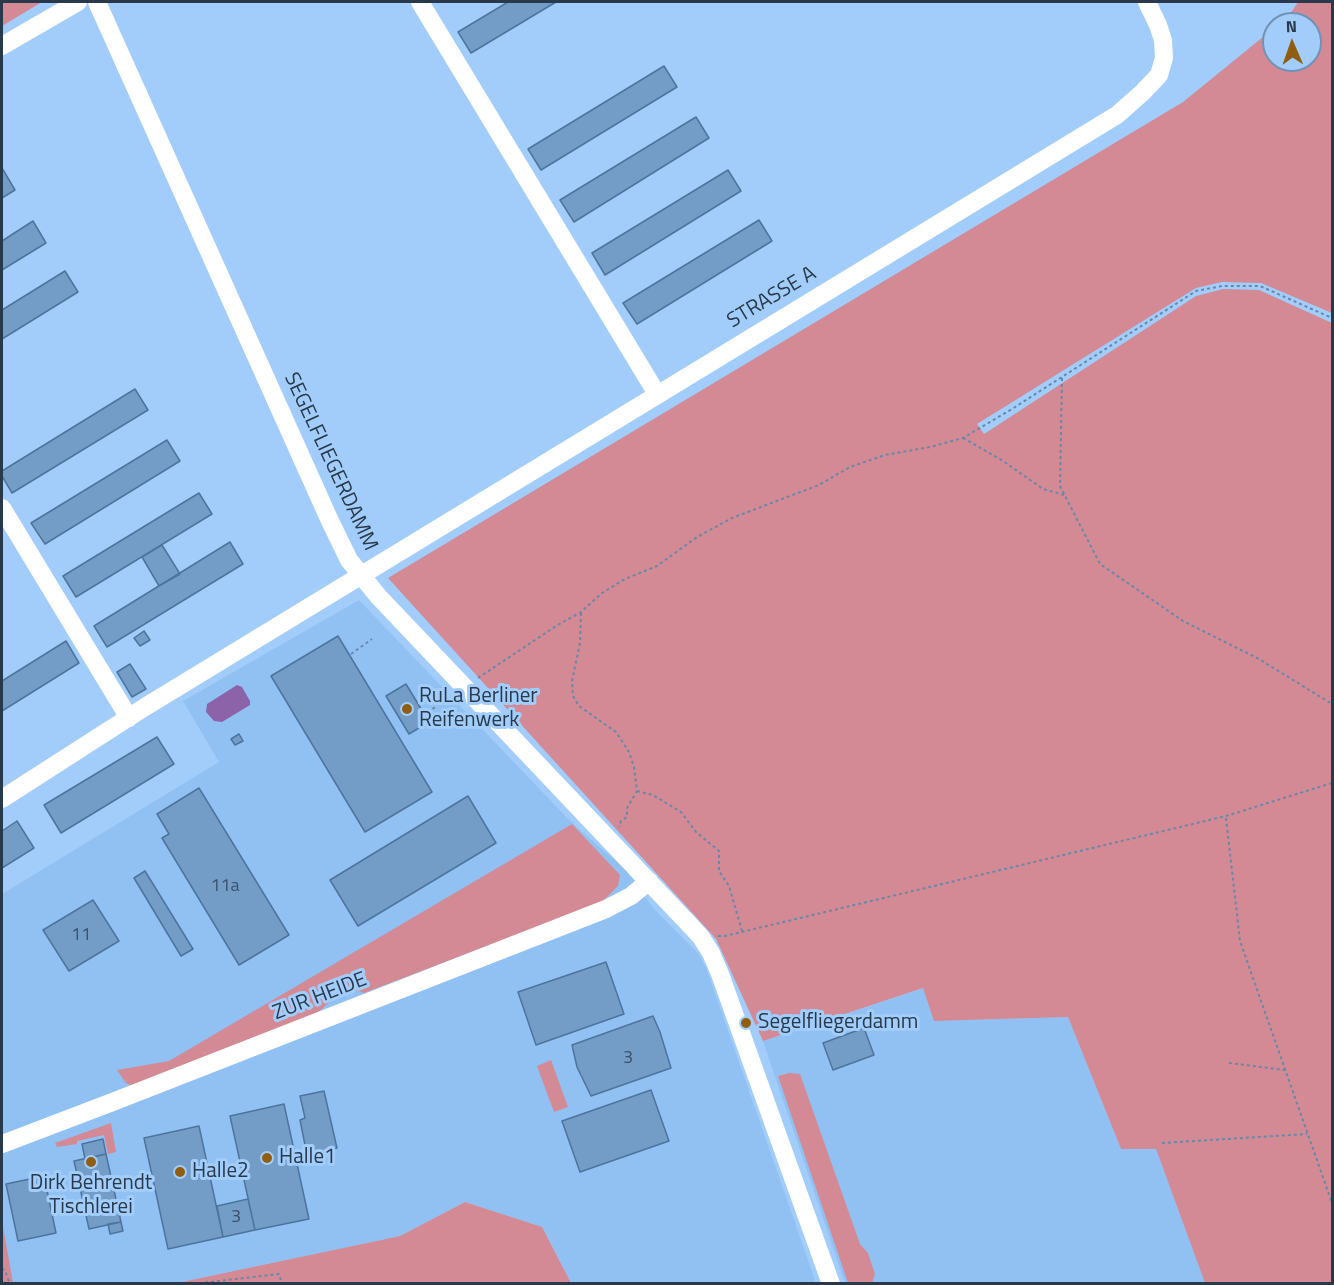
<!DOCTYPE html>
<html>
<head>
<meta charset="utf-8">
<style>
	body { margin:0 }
	#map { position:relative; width:1334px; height:1285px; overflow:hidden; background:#a2cdfa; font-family:"Titillium Web",sans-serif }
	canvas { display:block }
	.frame { position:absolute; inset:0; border:3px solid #28394b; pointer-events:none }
	.north { position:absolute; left:1262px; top:12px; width:60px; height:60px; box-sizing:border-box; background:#a2cdfa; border:2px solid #7192b4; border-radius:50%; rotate:358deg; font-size:16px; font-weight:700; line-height:24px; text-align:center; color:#28394b }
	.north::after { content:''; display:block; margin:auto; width:21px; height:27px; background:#915d10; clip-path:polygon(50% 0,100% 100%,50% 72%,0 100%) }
</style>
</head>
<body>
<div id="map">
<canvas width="1334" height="1285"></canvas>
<div class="frame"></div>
<div class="north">N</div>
</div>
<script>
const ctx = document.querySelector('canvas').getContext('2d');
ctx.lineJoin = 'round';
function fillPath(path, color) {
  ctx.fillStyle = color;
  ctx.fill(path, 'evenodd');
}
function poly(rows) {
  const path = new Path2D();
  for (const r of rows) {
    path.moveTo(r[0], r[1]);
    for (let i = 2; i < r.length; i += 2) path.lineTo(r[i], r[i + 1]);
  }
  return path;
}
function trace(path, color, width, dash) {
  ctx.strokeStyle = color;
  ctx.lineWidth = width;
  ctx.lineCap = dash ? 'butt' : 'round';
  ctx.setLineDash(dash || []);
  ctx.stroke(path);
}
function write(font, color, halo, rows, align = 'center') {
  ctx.font = font + ' "Titillium Web",sans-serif';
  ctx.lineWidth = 6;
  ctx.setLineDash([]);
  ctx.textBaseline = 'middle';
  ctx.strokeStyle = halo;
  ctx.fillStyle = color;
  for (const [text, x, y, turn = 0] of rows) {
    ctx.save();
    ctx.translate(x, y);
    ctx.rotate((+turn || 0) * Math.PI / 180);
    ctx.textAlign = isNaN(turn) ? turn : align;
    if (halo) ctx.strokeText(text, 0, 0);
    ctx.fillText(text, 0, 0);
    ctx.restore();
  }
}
fillPath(poly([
	[359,600,572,823,625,869,654,909,699,954,707,970,816,1283,571,1283,542,1227,465,1202,400,1236,177,1283,2,1284,2,894,219,762,183,701],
	[924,988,935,1021,1068,1017,1121,1149,1156,1149,1205,1283,845,1283,763,1041]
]), '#91c1f3');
fillPath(poly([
	[2,2,42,2,2,26],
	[1298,2,1332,2,1332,313,1261,283,1222,282,1196,288,977,424,984,434,1196,296,1223,289,1259,290,1332,323,1332,1283,1205,1283,1156,1149,1121,1149,1068,1017,934,1021,923,988,763,1041,716,939,388,578,1183,102,1274,28,1274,60,1310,60,1310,24,1279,24,1288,17],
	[572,824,620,875,618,886,602,902,364,993,349,988,342,991,316,1014,132,1086,126,1083,117,1070,169,1061],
	[551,1060,568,1107,554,1112,537,1066],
	[789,1073,800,1074,860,1244,868,1253,875,1274,872,1283,848,1283,778,1076],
	[111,1123,116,1152,108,1154,104,1135,77,1141,77,1144,57,1147,55,1143],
	[465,1202,542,1227,571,1283,177,1283,400,1236],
	[2,1221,13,1283,2,1283]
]), '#d38a95');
fillPath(poly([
	[237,685,242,687,250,701,250,705,222,722,214,721,206,712,207,704]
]), '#8c63a9');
const building = poly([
	[508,2,556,2,471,53,458,32,508,2],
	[664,66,677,87,541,170,528,149,664,66],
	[696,117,709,138,574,222,560,200,696,117],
	[2,168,15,190,2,198,2,168],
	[728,170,741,191,605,275,592,253,728,170],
	[759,220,772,241,637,324,623,303,759,220],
	[33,221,46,243,2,270,2,241,33,221],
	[65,271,78,292,2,339,2,310,65,271],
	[135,389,148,410,12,493,2,476,2,471,135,389],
	[167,440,180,461,45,544,31,523,167,440],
	[199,493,212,514,76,597,63,576,199,493],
	[230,542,243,564,107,647,94,626,230,542],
	[162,545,180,574,159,586,142,557,162,545],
	[144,631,150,640,140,646,134,638,144,631],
	[338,636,432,792,365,832,271,676,338,636],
	[66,641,79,663,2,711,2,681,66,641],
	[130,664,146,689,132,697,117,672,130,664],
	[406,684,429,722,409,734,386,696,406,684],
	[239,734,243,741,235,745,231,739,239,734],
	[157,737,174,764,61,833,44,805,157,737],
	[199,788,289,935,239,965,162,838,169,834,157,814,199,788],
	[468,796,496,843,358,926,330,880,468,796],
	[17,821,34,848,2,868,2,831,17,821],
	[145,871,193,949,181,956,134,878,145,871],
	[93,900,119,941,69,971,43,930,93,900],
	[606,962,624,1014,536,1045,518,992,606,962],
	[653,1016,660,1032,671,1068,591,1096,577,1067,572,1045,653,1016],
	[864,1028,874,1055,833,1070,823,1043,864,1028],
	[651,1090,669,1141,580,1172,562,1121,651,1090],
	[324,1091,337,1148,307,1155,300,1120,305,1118,300,1096,324,1091],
	[284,1104,309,1219,255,1230,230,1116,284,1104],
	[199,1126,223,1237,168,1249,144,1138,199,1126],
	[103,1139,106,1154,85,1159,82,1144,103,1139],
	[106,1154,121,1222,89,1229,74,1161,106,1154],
	[44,1176,56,1233,18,1241,6,1184,44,1176],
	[248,1199,255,1230,223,1237,217,1206,248,1199],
	[121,1222,123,1231,110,1234,108,1224,121,1222]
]);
fillPath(building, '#739cc7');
trace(building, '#4d749d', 1.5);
trace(poly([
	[1062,378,1060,486,1100,564,1183,621,1259,659,1332,704],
	[963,438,1003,461,1043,489,1064,495],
	[581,613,580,643,572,681,573,696,579,706,616,732,629,752,634,767,637,791,627,808,627,817,621,821,619,827],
	[351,654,372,639],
	[478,678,556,626,581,612,602,593,625,579,657,566,697,537,732,518,819,485,850,467,885,455,930,447,963,438,1012,409,1196,291,1222,286,1260,286,1332,318],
	[428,713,435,707],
	[637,791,653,795,681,812,696,832,719,851,719,871,729,886,742,931],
	[1226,818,1240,941,1332,1203],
	[718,936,725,936,1226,816,1332,783],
	[1229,1063,1285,1070],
	[1162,1143,1307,1134],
	[2,1268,5,1271,10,1284],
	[193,1284,279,1274,282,1284]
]), '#6988a8', 2, [3, 3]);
trace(poly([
	[97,2,330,521,349,560,378,596,688,923,701,937,711,953,720,974,831,1284],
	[420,2,657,394],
	[2,46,78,2],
	[2,508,129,718],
	[2,799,145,707,1117,115,1143,92,1159,75,1164,58,1163,40,1158,25,1147,2],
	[2,1144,110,1103,606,909,631,896,649,881]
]), '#fff', 18);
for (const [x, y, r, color] of [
	[407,709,6,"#915d10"],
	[746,1023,6,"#915d10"],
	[267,1158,6,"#915d10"],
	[91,1162,6,"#915d10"],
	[180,1172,6,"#915d10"]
]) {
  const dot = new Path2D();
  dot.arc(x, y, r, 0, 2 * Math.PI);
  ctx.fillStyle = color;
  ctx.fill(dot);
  trace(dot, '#a2cdfa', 2);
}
write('18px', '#3b526a', null, [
	["11a",225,887],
	["11",81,936],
	["3",628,1059],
	["3",236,1218]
]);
write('21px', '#28394b', '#a2cdfa', [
	["STRASSE A",772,298,-31],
	["SEGELFLIEGERDAMM",330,462,65],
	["ZUR HEIDE",320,997,-21]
]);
write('21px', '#28394b', '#a2cdfa', [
	["RuLa Berliner",419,697],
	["Reifenwerk",419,721],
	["Segelfliegerdamm",758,1023],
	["Halle1",279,1158],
	["Halle2",192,1172],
	["Dirk Behrendt",91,1184,"center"],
	["Tischlerei",91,1208,"center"]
], 'left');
</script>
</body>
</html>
